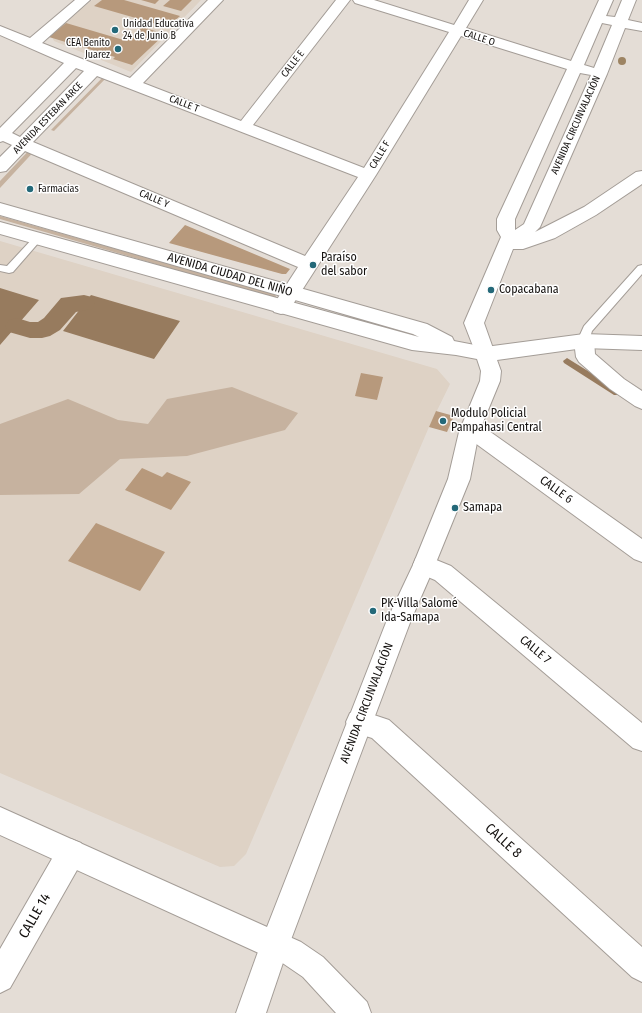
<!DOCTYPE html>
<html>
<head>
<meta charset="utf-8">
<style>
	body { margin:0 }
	canvas { display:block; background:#e4ddd6 }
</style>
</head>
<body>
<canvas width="642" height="1013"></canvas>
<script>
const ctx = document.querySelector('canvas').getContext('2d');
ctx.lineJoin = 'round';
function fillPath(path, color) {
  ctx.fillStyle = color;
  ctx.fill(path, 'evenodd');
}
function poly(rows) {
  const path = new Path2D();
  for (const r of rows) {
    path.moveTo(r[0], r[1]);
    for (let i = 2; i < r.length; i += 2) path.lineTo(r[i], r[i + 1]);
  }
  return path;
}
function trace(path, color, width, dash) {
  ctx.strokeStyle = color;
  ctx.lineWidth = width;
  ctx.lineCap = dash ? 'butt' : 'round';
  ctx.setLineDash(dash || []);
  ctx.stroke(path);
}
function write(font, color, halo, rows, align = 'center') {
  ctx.font = font + ' "Fira Sans Condensed",sans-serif';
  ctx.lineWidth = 3;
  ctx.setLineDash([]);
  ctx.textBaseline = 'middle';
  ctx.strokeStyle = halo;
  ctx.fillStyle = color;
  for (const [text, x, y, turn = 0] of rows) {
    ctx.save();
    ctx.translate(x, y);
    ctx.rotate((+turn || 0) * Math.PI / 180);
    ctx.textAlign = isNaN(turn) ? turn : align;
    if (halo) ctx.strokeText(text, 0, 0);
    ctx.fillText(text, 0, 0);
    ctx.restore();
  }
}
fillPath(poly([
	[92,0,201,0,131,72,54,41,52,37,49,37],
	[0,241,437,369,450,384,429,427,246,854,234,866,220,867,0,773]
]), '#ded2c5');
fillPath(poly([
	[108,72,111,73,54,131,51,130],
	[35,144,40,145,0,188,0,181],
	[0,216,275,294,276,297,273,298,0,219],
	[232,387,298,413,285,430,187,456,120,459,79,494,0,495,0,424,68,399,118,420,148,424,167,399]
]), '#c6b29f');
fillPath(poly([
	[0,288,39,300,0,345],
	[91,295,180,321,154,359,63,331]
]), '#977b5e');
fillPath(poly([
	[567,358,620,391,621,393,620,395,614,395,564,363,563,361,567,358]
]), '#977b5e');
fillPath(poly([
	[84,295,92,297,95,303,92,309,76,312,60,330,50,336,42,338,30,338,9,332,5,326,9,320,17,318,30,322,38,322,44,318,61,298,84,295]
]), '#977b5e');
fillPath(poly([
	[102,0,124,0,180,16,167,27,94,6],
	[141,0,159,0,155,4],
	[170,0,192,0,181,11,163,6],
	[66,23,127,41,142,27,165,34,132,65,113,59,115,57,49,37],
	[185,225,290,269,286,274,282,274,169,243],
	[361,373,383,377,377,400,355,396],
	[436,411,454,416,447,432,429,427],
	[142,468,162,477,167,472,191,482,171,510,125,490],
	[96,523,165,552,140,591,68,561]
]), '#b7997c');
const service = poly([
	[37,236,42,239,40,241,13,272,9,273,0,271,0,265,7,266,34,237,37,236],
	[642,265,642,274,592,331,588,344,580,344,579,337,584,326,638,266,642,265]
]);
const minor = poly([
	[75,0,90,0,42,43,130,78,208,0,223,0,143,83,241,121,336,0,350,0,253,125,364,168,449,32,355,3,353,0,374,0,454,25,469,0,483,0,466,28,571,61,599,0,613,0,606,16,615,17,622,0,636,0,628,20,642,23,642,31,625,28,607,74,540,227,535,232,584,207,636,172,642,171,642,184,596,215,555,238,523,249,513,249,484,323,495,354,492,359,485,361,478,359,464,323,501,237,497,230,497,219,567,69,461,36,376,175,288,312,281,314,274,312,272,307,298,267,25,151,6,171,0,172,0,157,12,145,3,141,0,142,0,128,64,63,0,35,0,26,30,38,75,0],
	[602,23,612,25,594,68,584,65,602,23],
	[76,68,84,71,20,137,12,133,76,68],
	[580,73,591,75,524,224,515,230,515,219,580,73],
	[97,76,358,177,305,256,33,142,97,76],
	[584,334,591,336,594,341,595,354,624,379,642,391,642,409,635,406,610,389,579,362,576,357,574,341,577,336,584,334],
	[469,424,489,431,642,539,642,562,634,559,475,443,462,438,459,432,462,426,469,424],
	[424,555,451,566,642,723,642,751,633,748,435,580,416,572,413,565,416,558,424,555],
	[359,710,389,720,642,947,642,982,632,977,372,738,350,731,346,722,350,713,359,710],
	[71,839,81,843,85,853,81,863,10,988,0,993,0,949,61,843,71,839],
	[274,930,301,942,323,957,367,1002,371,1013,336,1013,303,977,281,962,264,955,259,945,264,935,274,930]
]);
const tertiary = poly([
	[274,930,284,935,289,945,266,1013,236,1013,264,935,274,930]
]);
const secondary = poly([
	[0,203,427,324,452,337,454,341,485,347,584,334,642,336,642,350,584,348,497,360,501,371,500,381,479,432,470,479,435,565,411,620,289,945,284,955,274,960,0,835,0,807,267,927,387,620,413,565,448,479,459,432,480,381,481,371,477,359,456,355,412,350,0,234,0,222,419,337,413,334,0,215,0,203]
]);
trace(service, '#a49d97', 2);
trace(minor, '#a49d97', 2);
trace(tertiary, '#a49d97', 2);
trace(secondary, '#a49d97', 2);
fillPath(service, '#fff');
fillPath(minor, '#fff');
fillPath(tertiary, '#fff');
fillPath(secondary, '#fff');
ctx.fillStyle = '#9d8463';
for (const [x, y] of [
	[622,61]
]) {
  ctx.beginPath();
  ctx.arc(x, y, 4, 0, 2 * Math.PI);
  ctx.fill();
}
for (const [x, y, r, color] of [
	[115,30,4,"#246979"],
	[118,49,4,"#246979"],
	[30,189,4,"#246979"],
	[313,265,4,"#246979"],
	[491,290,4,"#246979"],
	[443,421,4,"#246979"],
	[455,508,4,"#246979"],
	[373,611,4,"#246979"]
]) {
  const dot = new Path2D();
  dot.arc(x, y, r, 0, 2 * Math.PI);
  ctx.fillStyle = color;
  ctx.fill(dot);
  trace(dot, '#fff', 1.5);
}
write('10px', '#151210', '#fff', [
	["Unidad Educativa",123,24],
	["24 de Junio B",123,36],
	["CEA Benito",110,43,"right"],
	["Juarez",110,55,"right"],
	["Farmacias",38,189]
], 'left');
write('10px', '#151210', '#fff', [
	["CALLE O",479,38,18],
	["CALLE E",293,64,-52],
	["CALLE T",184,104,21],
	["AVENIDA ESTEBAN ARCE",48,118,-46],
	["AVENIDA CIRCUNVALACIÓN",576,125,-66],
	["CALLE F",380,155,-59],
	["CALLE Y",154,199,23]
]);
write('12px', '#151210', '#fff', [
	["Paraíso",321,258],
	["del sabor",321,272],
	["Copacabana",499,290],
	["Modulo Policial",451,414],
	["Pampahasi Central",451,428],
	["Samapa",463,508],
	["PK-Villa Salomé",381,604],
	["Ida-Samapa",381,618]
], 'left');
write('12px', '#151210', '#fff', [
	["AVENIDA CIUDAD DEL NIÑO",230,275,16],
	["CALLE 6",556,490,36],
	["CALLE 7",535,650,40],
	["AVENIDA CIRCUNVALACIÓN",367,703,-69]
]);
write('14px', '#151210', '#fff', [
	["CALLE 8",503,841,42],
	["CALLE 14",35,916,-60]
]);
</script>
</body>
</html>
